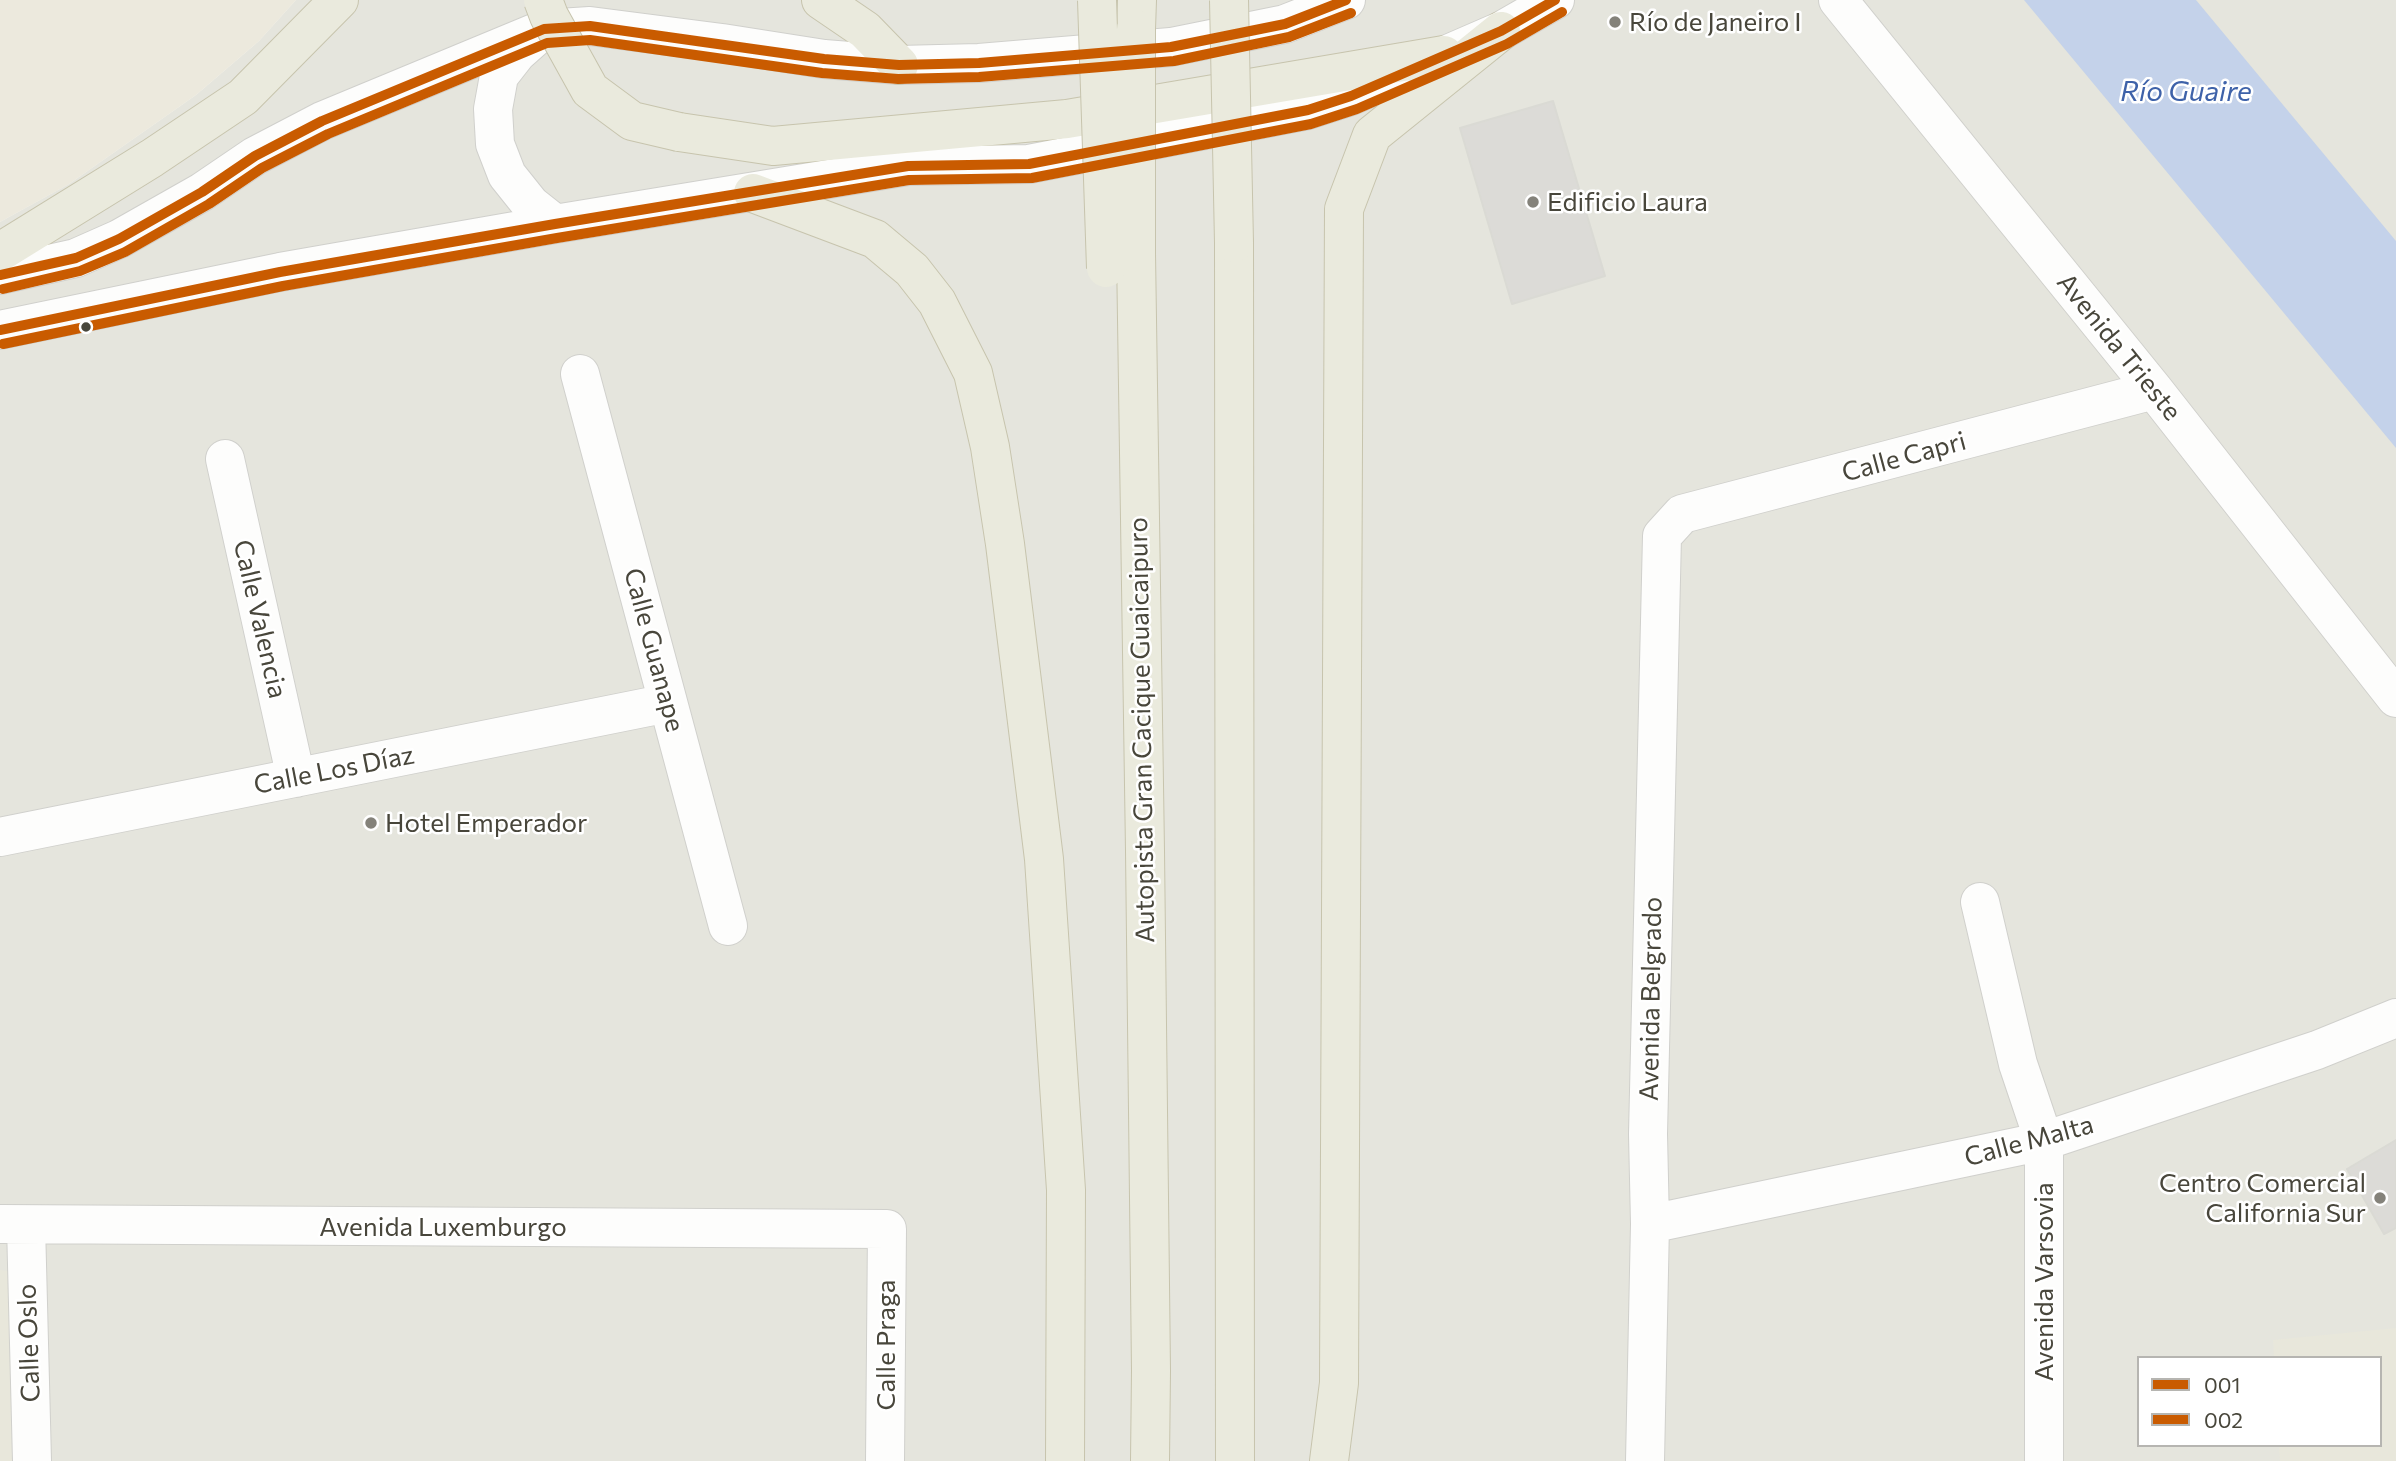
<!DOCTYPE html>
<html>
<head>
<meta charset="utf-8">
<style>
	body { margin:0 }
	#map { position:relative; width:2396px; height:1461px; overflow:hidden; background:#f2f2ee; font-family:Commissioner,sans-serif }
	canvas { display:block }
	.legend { position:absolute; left:2137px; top:1356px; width:245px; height:91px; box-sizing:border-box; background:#fff; border:2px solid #b6b5b1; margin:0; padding:9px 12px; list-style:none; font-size:21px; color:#48463b }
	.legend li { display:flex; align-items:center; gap:14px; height:35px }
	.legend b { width:35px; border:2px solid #b6b5b1 }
</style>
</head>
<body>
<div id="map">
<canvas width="2396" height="1461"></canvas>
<ul class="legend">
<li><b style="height:9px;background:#c95b00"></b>001</li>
<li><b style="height:9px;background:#c95b00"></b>002</li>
</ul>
</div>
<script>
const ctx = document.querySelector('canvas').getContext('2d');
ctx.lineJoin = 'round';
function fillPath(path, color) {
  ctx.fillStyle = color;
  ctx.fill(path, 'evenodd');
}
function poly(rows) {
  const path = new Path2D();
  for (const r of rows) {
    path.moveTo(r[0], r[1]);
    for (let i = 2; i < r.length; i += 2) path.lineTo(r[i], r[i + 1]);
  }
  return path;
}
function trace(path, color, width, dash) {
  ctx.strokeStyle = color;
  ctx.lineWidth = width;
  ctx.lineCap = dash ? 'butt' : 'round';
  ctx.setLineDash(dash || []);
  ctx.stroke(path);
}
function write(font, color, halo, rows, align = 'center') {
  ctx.font = font + ' Commissioner,sans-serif';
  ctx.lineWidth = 5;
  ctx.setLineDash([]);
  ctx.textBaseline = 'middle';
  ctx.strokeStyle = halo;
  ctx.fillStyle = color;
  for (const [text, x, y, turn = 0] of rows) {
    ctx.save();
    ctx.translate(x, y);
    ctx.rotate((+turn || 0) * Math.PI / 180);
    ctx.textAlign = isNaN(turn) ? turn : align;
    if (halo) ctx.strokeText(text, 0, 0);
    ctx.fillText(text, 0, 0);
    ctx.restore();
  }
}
fillPath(poly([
	[296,0,2396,0,2396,1461,0,1461,0,222,69,184,196,95,259,41],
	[2139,1358,2380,1358,2380,1445,2139,1445]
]), '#e5e5dd');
fillPath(poly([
	[0,0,296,0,259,41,196,95,69,184,0,222]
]), '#ece9dd');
fillPath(poly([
	[0,1270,9,1271,12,1461,0,1461],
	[2396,1328,2396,1461,2280,1461,2279,1445,2380,1445,2380,1358,2274,1358,2273,1340]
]), '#e8e7db');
fillPath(poly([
	[2024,0,2196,0,2396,241,2396,448]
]), '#c4d2ea');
const building = poly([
	[1553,101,1605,276,1512,304,1460,128,1553,101],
	[2396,1140,2396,1228,2384,1234,2347,1169,2396,1140]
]);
fillPath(building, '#dcdbd7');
trace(building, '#dadad4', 2);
const minor = poly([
	[1838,0,2154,390,2396,698],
	[580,374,728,926],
	[225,459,296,778],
	[0,837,668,703],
	[1980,902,2018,1064,2044,1141,2044,1461],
	[0,1224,887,1229,885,1461],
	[1650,1224,2044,1141,2317,1050,2396,1018],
	[26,1225,32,1461],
	[1645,1461,1650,1224,1648,1134,1662,536,1682,514,2154,390]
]);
const tertiary = poly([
	[535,37,517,53,499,76,493,109,495,144,507,175,531,205,555,224],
	[0,275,76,258,119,239,202,192,255,156,322,121,544,29,590,26,722,43,824,59,899,65,979,63,1171,47,1285,24,1346,0],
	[0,330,280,272,555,224,908,166,1029,164,1308,110,1351,96,1501,31,1555,0]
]);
const motorway = poly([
	[821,0,865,30,899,65],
	[1136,29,1137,0],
	[679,132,773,146,1067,119,1444,55],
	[753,193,875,239,912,270,937,302,973,373,990,447,1005,544,1044,859,1066,1190,1065,1461],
	[1234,243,1235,1461],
	[0,252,152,158,243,97,339,0],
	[1136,253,1145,851,1151,1371,1150,1461],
	[1329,1461,1339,1383,1344,209,1372,135,1501,31]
]);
trace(minor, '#d0d0cc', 40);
trace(tertiary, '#d0d0cc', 40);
trace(motorway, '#c7c4ad', 40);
trace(minor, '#fdfdfc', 38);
trace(tertiary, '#fdfdfc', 38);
trace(motorway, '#eaeadd', 38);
const motorwayBridge = poly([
	[543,0,549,16,590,90,632,121,679,132],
	[1097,0,1106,268],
	[1229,0,1234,243],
	[1136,253,1136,29]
]);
trace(motorwayBridge, '#c7c4ad', 40, []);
trace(motorwayBridge, '#eaeadd', 38);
trace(poly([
	[0,275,76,258,119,239,202,192,255,156,322,121,544,29,590,26,824,59,899,65,979,63,1171,47,1285,24,1346,0],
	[0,330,280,272,555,224,908,166,1029,164,1308,110,1351,96,1501,31,1555,0]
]), '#c95b00', 10);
trace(poly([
	[3,289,80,271,125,252,209,204,262,168,328,134,547,43,590,40,822,73,898,79,979,77,1174,61,1289,37,1351,13],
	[3,344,283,286,557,238,909,180,1032,178,1311,124,1357,109,1507,44,1562,12]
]), '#c95b00', 10);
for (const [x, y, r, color] of [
	[1615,22,7,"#84827a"],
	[1533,202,7,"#84827a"],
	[86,327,6,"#48463b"],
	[371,823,7,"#84827a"],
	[2380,1198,7,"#84827a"]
]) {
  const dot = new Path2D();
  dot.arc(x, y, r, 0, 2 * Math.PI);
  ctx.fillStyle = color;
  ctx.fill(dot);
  trace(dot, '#fff', 2.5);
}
write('26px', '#48463b', '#fff', [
	["Río de Janeiro I",1629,22],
	["Edificio Laura",1547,202],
	["Hotel Emperador",385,823],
	["Centro Comercial",2366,1183,"right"],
	["California Sur",2366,1213,"right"]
], 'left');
write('26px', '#48463b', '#fff', [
	["Avenida Trieste",2119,347,51],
	["Calle Capri",1904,457,-15],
	["Calle Valencia",260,619,77],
	["Calle Guanape",654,650,75],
	["Autopista Gran Cacique Guaicaipuro",1142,730,-91],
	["Calle Los Díaz",334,770,-11],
	["Avenida Belgrado",1651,999,-89],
	["Calle Malta",2029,1141,-15],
	["Avenida Luxemburgo",443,1227],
	["Avenida Varsovia",2044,1282,-90],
	["Calle Oslo",29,1343,-92],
	["Calle Praga",886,1345,-90]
]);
write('italic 28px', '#3e62a9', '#fff', [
	["Río Guaire",2186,92]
]);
</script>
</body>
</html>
